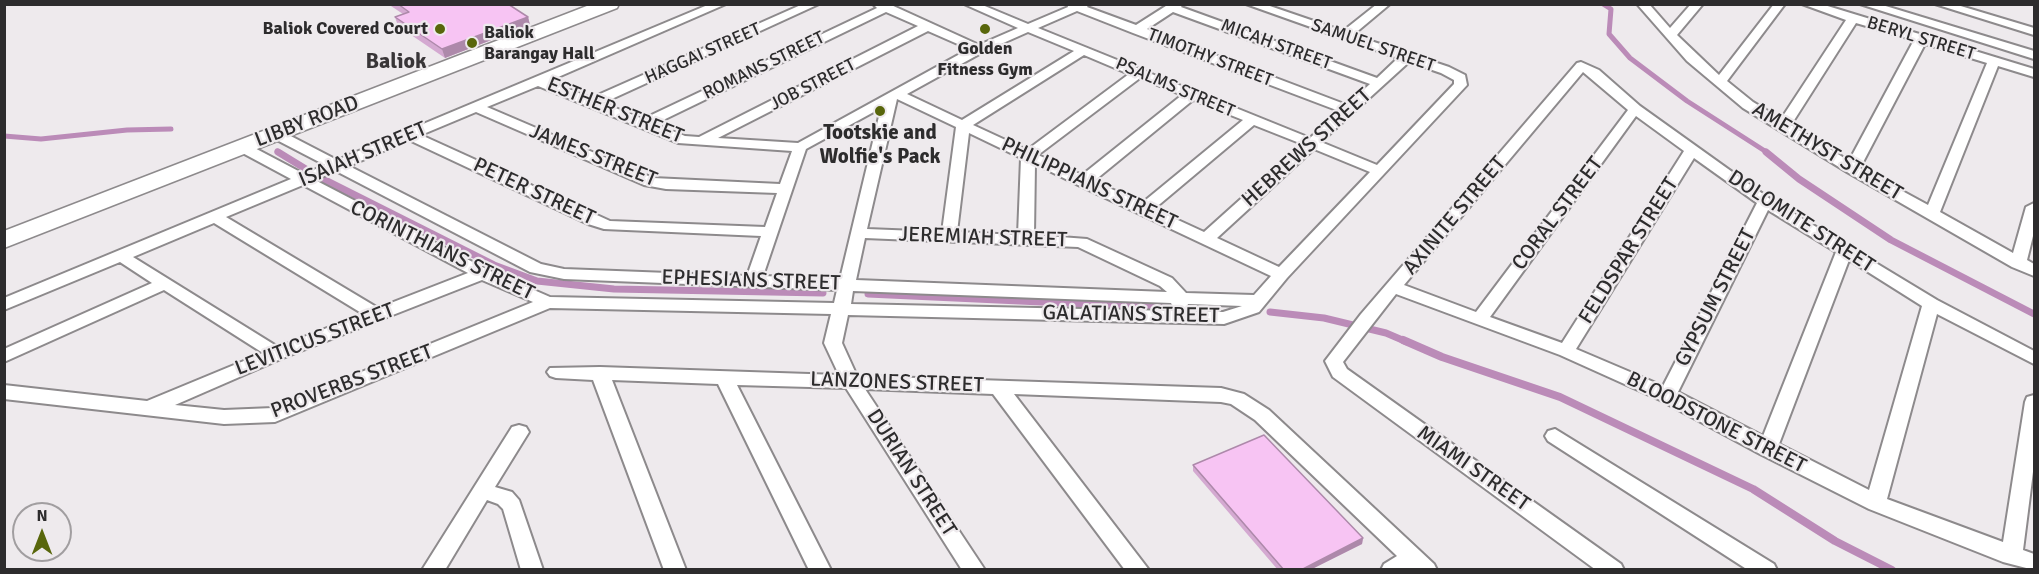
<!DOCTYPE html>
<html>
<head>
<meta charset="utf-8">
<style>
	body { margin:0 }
	#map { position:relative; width:2039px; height:574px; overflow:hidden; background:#eeeaed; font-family:Signika,sans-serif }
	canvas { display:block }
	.frame { position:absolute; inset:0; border:6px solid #2d2c2d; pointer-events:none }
	.north { position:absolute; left:12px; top:502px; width:60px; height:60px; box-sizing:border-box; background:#eeeaed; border:2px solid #a19ea0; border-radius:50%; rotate:0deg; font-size:16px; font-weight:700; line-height:24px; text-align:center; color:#2d2c2d }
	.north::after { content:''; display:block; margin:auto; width:21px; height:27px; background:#58660b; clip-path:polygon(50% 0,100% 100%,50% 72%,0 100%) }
</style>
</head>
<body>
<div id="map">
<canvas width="2039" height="574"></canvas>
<div class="frame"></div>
<div class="north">N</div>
</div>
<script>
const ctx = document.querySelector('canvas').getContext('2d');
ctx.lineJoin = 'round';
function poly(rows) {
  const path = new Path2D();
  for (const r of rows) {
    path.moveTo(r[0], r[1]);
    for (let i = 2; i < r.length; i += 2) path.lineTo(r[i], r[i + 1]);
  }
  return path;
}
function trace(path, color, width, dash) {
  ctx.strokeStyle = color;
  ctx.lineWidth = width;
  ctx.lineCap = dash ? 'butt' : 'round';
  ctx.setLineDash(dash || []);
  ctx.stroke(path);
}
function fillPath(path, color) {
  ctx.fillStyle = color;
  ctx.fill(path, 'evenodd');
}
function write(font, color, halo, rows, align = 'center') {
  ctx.font = font + ' Signika,sans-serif';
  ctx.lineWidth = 4.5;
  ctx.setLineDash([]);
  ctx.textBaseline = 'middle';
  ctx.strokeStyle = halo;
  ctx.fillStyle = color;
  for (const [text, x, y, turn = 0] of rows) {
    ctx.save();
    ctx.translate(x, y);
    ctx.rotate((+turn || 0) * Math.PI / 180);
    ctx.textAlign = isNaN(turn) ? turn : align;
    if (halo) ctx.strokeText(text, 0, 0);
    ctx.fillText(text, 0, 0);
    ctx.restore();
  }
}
trace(poly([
	[1603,4,1611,9,1609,34,1630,58,1687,101,1768,153],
	[4,136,41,139,127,130,171,129],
	[277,151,281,153]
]), '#bb8bb8', 5);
trace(poly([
	[278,152,309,171],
	[1766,152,1799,179,1891,240,2034,314],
	[321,178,494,265,537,281,614,289,823,293],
	[868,294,1171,308],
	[1270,312,1324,318,1386,333,1407,342]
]), '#bb8bb8', 7);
trace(poly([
	[1403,340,1442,357,1560,397,1753,489,1835,541,1892,570]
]), '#bb8bb8', 8);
const minor = poly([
	[710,4,726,4,549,81,591,98,803,4,819,4,603,103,643,119,877,8,873,4,889,4,979,45,1018,28,964,4,980,4,1028,24,1068,7,1067,4,1089,4,1087,7,1136,25,1169,4,1183,4,1181,7,1377,78,1398,58,1246,4,1264,4,1343,31,1377,4,1390,4,1353,35,1449,67,1465,75,1467,85,1287,278,1259,312,1224,324,848,315,842,343,857,376,1221,388,1244,394,1269,410,1434,564,1437,570,1381,570,1384,564,1397,556,1255,420,1231,404,1221,402,1014,394,1149,570,1125,570,993,394,865,389,985,570,962,570,846,388,737,385,831,570,809,570,718,384,612,380,686,570,664,570,593,380,556,378,550,376,547,372,550,368,600,367,839,375,824,343,831,314,550,308,275,422,224,424,4,399,4,385,147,401,263,353,164,290,4,362,4,349,152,283,120,262,4,310,4,298,291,179,237,150,237,144,247,144,304,174,325,165,271,137,271,131,281,131,337,160,710,4],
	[1077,11,1133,33,1339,111,1310,138,1038,28,1077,11],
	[886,12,918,26,699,137,685,136,655,124,886,12],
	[1173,12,1370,84,1347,105,1147,29,1173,12],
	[928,31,969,49,798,143,718,138,928,31],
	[1028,32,1074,51,962,120,907,94,983,52,1028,32],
	[1084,55,1129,74,1027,150,973,125,1084,55],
	[1409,62,1441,73,1454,80,1454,84,1377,165,1321,142,1409,62],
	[1140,78,1182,95,1082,175,1038,155,1140,78],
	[538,86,678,143,792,151,780,184,653,178,487,107,538,86],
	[897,99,956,127,942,232,867,229,897,99],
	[1193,100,1243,120,1142,203,1094,181,1193,100],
	[881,108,840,279,763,276,806,149,881,108],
	[476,112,644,185,666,189,777,193,765,227,610,221,421,135,476,112],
	[1254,125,1302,144,1204,232,1154,209,1254,125],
	[969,133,1021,158,1018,235,957,232,969,133],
	[409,140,588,224,604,229,761,236,747,276,564,269,541,264,349,166,409,140],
	[1314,149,1370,172,1279,267,1217,238,1314,149],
	[1035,164,1078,185,1271,276,1254,295,1186,293,1172,278,1087,239,1034,235,1035,164],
	[336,171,530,272,564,279,837,290,834,303,550,297,488,270,315,180,336,171],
	[303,185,468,273,378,308,226,217,303,185],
	[214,223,363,314,278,347,133,257,214,223],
	[865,238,1078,247,1160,286,1167,292,856,280,865,238],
	[482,280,533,302,273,408,224,410,175,405,283,358,482,280],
	[853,291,1171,303,1174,309,1180,311,1186,309,1188,304,1242,306,1223,312,851,304,853,291],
	[1637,4,1649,4,1670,28,1691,4,1703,4,1677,35,1719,75,1774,4,1785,4,1727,81,1753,102,1781,119,1846,20,1802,4,1821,4,2034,69,2034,77,1998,66,1940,212,2013,253,2026,207,2034,203,2034,232,2027,260,2034,264,2034,276,2012,267,1847,172,1743,108,1687,61,1637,4],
	[1856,23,1914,40,1849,161,1791,125,1856,23],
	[1925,44,1987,63,1928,205,1860,168,1925,44],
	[1860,4,1879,4,2034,51,2034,59,1860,4],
	[1935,4,1954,4,2034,28,2034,35,1935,4],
	[1581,62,1599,70,1640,106,1770,199,1937,300,2034,351,2034,364,1937,314,1887,499,2003,542,2025,402,2027,397,2034,395,2034,464,2023,550,2034,554,2034,570,2003,562,1869,509,1760,454,1660,400,1560,355,1396,294,1343,362,1347,369,1621,564,1624,570,1596,570,1333,377,1325,361,1361,314,1577,63,1581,62],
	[1583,72,1628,110,1476,312,1404,285,1583,72],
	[1636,116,1684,151,1562,343,1490,317,1636,116],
	[1694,158,1757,203,1663,386,1576,349,1694,158],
	[1768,210,1836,252,1763,436,1678,392,1768,210],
	[1849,260,1922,306,1869,490,1779,444,1849,260],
	[519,425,526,427,529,432,495,487,512,492,519,500,543,570,521,570,503,509,498,504,487,500,445,570,422,570,512,427,519,425],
	[1555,429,1774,564,1777,570,1748,570,1548,441,1545,436,1548,431,1555,429]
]);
const primary = poly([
	[592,4,619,4,617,8,4,248,4,231,592,4]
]);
trace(minor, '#8d8a8c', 4);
trace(primary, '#8d8a8c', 3);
fillPath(minor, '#fff');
fillPath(primary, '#fff');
fillPath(poly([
	[388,4,508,4,528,17,530,25,445,58,398,26,395,17,403,14],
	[1193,465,1363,538,1362,544,1310,570,1278,570,1193,471]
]), '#d4a9d1');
fillPath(poly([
	[528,17,530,25,445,58,442,49],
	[1363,538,1362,544,1310,570,1301,570]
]), '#ad89aa');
const building = poly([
	[398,4,508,4,528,17,442,49,395,17,409,12,398,4],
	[1264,435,1363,538,1301,570,1284,570,1193,465,1264,435]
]);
fillPath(building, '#f7c4f3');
trace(building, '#ad89aa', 1.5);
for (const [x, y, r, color] of [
	[440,29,6,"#58660b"],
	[985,29,6,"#58660b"],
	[472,43,6,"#58660b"],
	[880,111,6,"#58660b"]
]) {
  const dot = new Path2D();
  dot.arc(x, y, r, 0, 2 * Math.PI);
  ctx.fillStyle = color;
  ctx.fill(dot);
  trace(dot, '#eeeaed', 2);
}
write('bold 18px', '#2d2c2d', '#eeeaed', [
	["Baliok Covered Court",428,29],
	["Baliok",484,33,"left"],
	["Barangay Hall",484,54,"left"],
	["Golden",985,49,"center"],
	["Fitness Gym",985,70,"center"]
], 'right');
write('18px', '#2d2c2d', '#eeeaed', [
	["BERYL STREET",1921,39,17],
	["MICAH STREET",1276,45,20],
	["SAMUEL STREET",1373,46,19],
	["HAGGAI STREET",703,54,-24],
	["TIMOTHY STREET",1210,58,21],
	["ROMANS STREET",764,66,-26],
	["JOB STREET",813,85,-27],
	["PSALMS STREET",1175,88,23]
]);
write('21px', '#2d2c2d', '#eeeaed', [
	["ESTHER STREET",615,111,22],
	["LIBBY ROAD",307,122,-21],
	["HEBREWS STREET",1307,148,-42],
	["AMETHYST STREET",1827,152,31],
	["ISAIAH STREET",363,155,-23],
	["JAMES STREET",593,156,22],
	["PHILIPPIANS STREET",1089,184,25],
	["PETER STREET",534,192,25],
	["CORAL STREET",1558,214,-53],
	["AXINITE STREET",1455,216,-50],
	["DOLOMITE STREET",1801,222,33],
	["JEREMIAH STREET",983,238,2],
	["CORINTHIANS STREET",442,251,26],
	["FELDSPAR STREET",1629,251,-58],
	["EPHESIANS STREET",751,281,2],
	["GYPSUM STREET",1716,298,-63],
	["GALATIANS STREET",1131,315,1],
	["LEVITICUS STREET",315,340,-21],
	["PROVERBS STREET",352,382,-21],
	["LANZONES STREET",897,383,2],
	["BLOODSTONE STREET",1716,423,27],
	["MIAMI STREET",1473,469,35],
	["DURIAN STREET",911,473,57]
]);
write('bold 21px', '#2d2c2d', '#eeeaed', [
	["Tootskie and",880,133],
	["Wolfie's Pack",880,157]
]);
write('bold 22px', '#393638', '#eeeaed', [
	["Baliok",396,62]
]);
</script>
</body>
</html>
